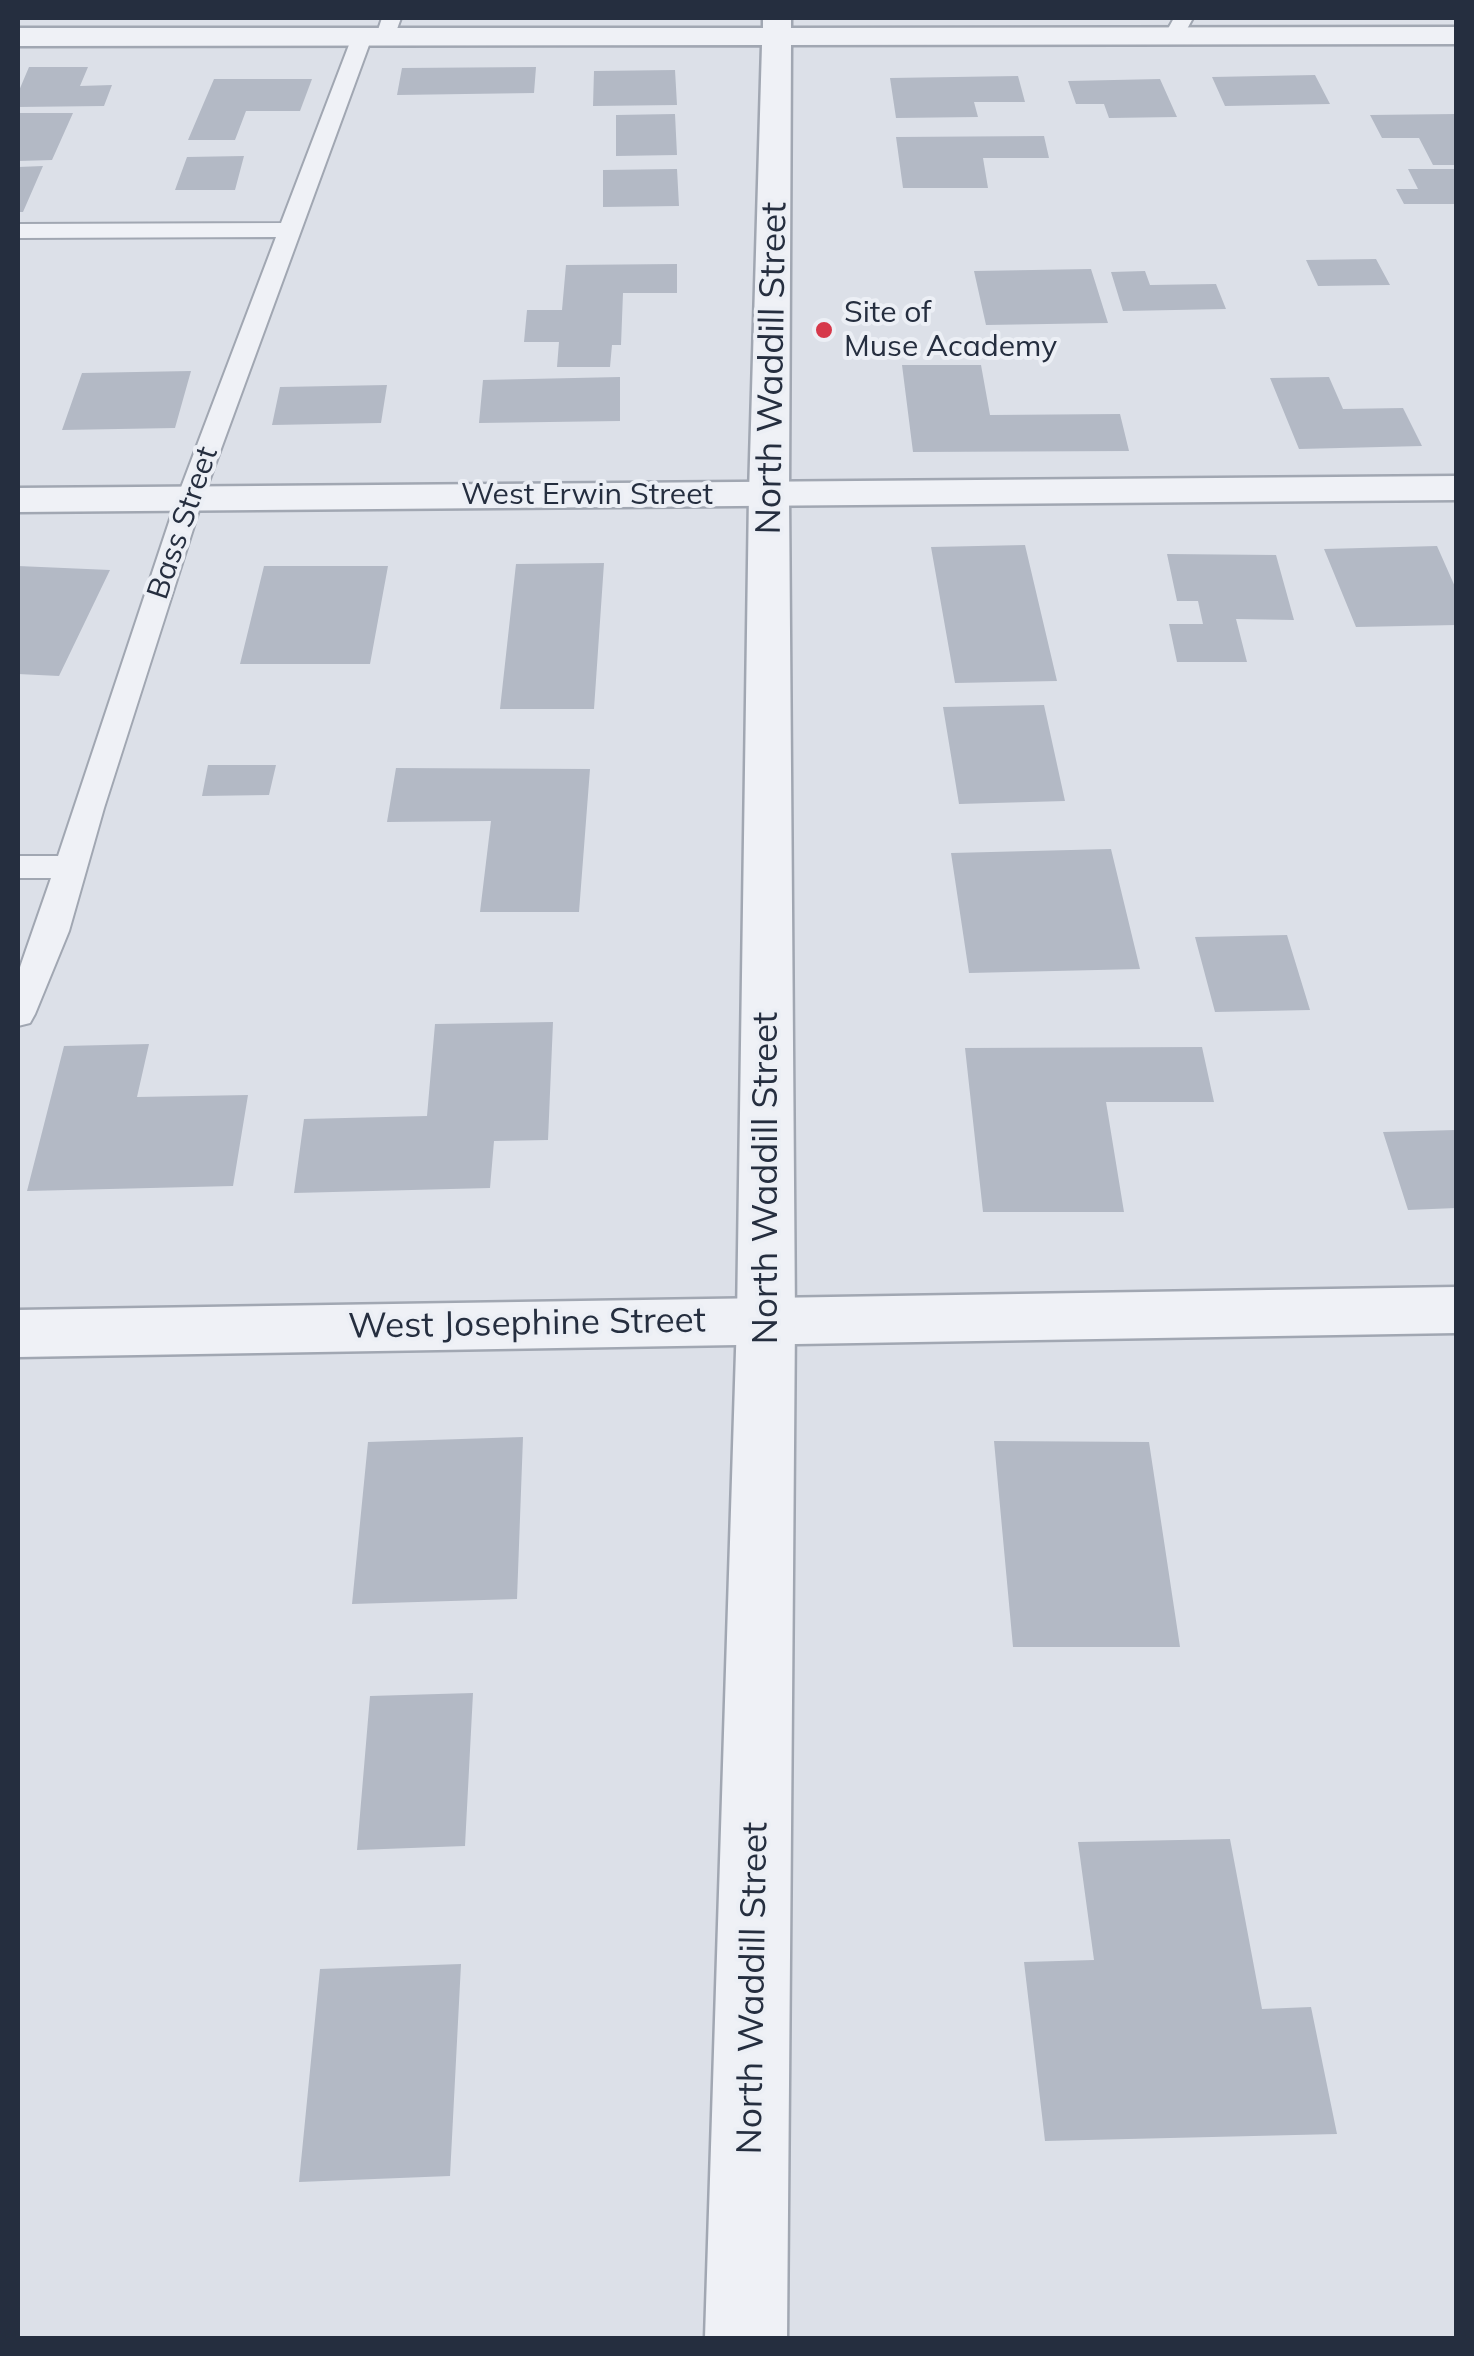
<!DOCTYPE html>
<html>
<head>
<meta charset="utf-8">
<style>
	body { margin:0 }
	#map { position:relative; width:1474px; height:2356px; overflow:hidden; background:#dce0e8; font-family:Mulish,sans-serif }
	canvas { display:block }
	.frame { position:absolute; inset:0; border:20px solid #252e3f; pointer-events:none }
</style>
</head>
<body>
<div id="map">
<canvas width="1474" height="2356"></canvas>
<div class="frame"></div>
</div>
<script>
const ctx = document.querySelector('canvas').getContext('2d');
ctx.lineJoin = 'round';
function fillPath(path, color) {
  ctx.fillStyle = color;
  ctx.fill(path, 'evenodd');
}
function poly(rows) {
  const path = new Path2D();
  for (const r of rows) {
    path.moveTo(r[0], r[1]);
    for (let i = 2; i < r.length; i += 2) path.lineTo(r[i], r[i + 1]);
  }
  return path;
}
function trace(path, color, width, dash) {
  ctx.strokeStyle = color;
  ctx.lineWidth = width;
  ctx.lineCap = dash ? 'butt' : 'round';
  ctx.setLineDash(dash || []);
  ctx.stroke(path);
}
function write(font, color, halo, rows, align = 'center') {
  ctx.font = font + ' Mulish,sans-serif';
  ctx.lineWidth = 8;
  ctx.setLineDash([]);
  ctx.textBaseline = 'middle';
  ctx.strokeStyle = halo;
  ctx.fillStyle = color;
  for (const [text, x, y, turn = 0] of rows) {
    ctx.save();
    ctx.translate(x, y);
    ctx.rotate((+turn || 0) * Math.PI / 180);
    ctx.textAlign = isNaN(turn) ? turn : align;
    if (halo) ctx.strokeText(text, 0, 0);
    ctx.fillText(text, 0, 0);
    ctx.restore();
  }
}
fillPath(poly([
	[29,67,88,67,80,86,112,85,104,106,18,107,18,93],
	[536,67,534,93,397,95,402,68],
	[675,70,677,105,593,106,594,71],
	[1315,75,1330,104,1225,106,1212,77],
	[1018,76,1025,102,974,102,978,117,896,118,890,78],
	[214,79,312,79,300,111,246,111,235,140,188,140],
	[1160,79,1177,117,1109,118,1104,104,1076,104,1068,81],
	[18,113,73,113,52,160,18,161],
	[675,114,677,155,616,156,616,115],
	[1456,114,1456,165,1433,165,1419,138,1382,138,1370,115],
	[1044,136,1049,158,983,158,988,188,903,188,896,137],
	[244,156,235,190,175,190,187,157],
	[43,166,23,212,18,212,18,167],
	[677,169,679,206,603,207,603,170],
	[1408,169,1456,169,1456,204,1404,204,1396,189,1418,189],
	[1376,259,1390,285,1318,286,1306,260],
	[677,264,677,293,623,293,621,345,612,345,610,367,557,367,559,342,524,342,527,310,562,310,566,265],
	[1091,269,1108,323,986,325,974,271],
	[1145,271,1150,285,1216,284,1226,309,1123,311,1111,272],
	[902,365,981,365,990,415,1120,414,1129,451,913,452],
	[191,371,175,428,62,430,82,373],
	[620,377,620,421,479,423,483,380],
	[1329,377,1343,409,1403,408,1422,446,1299,449,1270,378],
	[387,385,381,423,272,425,280,387],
	[1025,545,1057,681,955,683,931,547],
	[1437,546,1456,589,1456,625,1356,627,1324,549],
	[1167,554,1276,555,1294,620,1236,619,1247,662,1177,662,1169,624,1203,624,1198,601,1177,601],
	[604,563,594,709,500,709,516,564],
	[18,566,110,570,59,676,18,674],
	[264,566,388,566,370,664,240,664],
	[1044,705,1065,801,959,804,943,707],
	[208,765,276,765,269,795,202,796],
	[396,768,590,769,579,912,480,912,491,821,387,822],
	[1111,849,1140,969,969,973,951,853],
	[1287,935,1310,1010,1215,1012,1195,937],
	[553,1022,548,1140,494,1141,490,1188,294,1193,304,1119,427,1116,435,1024],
	[149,1044,137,1097,248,1095,233,1186,27,1191,64,1046],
	[1202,1047,1214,1102,1106,1102,1124,1212,983,1212,965,1048],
	[1456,1130,1456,1208,1408,1210,1383,1132],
	[523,1437,517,1599,352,1604,368,1442],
	[994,1441,1149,1442,1180,1647,1013,1647],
	[473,1693,465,1846,357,1850,370,1696],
	[1230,1839,1262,2009,1311,2007,1337,2134,1045,2141,1024,1962,1094,1960,1078,1842],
	[461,1964,450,2176,299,2182,320,1969]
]), '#b3b9c5');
const service = poly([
	[382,18,401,18,393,40,386,42,376,36,382,18],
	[1174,18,1193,18,1181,40,1174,42,1164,36,1174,18],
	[362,31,372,37,203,498,104,808,69,931,35,1014,30,1023,18,1026,18,973,51,878,18,878,18,856,58,856,177,498,276,237,18,238,18,224,281,223,352,37,362,31]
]);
const minor = poly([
	[1456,476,1456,500,18,512,18,488,1456,476],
	[1456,1287,1456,1333,18,1357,18,1310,1456,1287]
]);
const tertiary = poly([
	[763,18,791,18,791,28,1456,27,1456,44,791,45,789,494,795,1319,787,2338,705,2338,737,1319,749,494,762,45,18,46,18,28,763,28,763,18]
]);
trace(service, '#a1a7b2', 4);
trace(minor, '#a1a7b2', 5);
trace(tertiary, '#a1a7b2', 5);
fillPath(service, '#eff1f6');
fillPath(minor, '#eff1f6');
fillPath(tertiary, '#eff1f6');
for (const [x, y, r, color] of [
	[824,330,10,"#d6384a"]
]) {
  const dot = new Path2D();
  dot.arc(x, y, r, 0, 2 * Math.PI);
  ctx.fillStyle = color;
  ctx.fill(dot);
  trace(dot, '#eceff5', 4);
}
write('30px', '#252e3f', '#eceff5', [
	["Site of",844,313],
	["Muse Academy",844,347]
], 'left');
write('30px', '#252e3f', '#eceff5', [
	["West Erwin Street",587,495],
	["Bass Street",183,523,-71]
]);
write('35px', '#252e3f', '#eceff5', [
	["North Waddill Street",772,368,-89],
	["North Waddill Street",766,1178,-90],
	["West Josephine Street",527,1324,-1],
	["North Waddill Street",753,1988,-89]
]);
</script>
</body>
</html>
